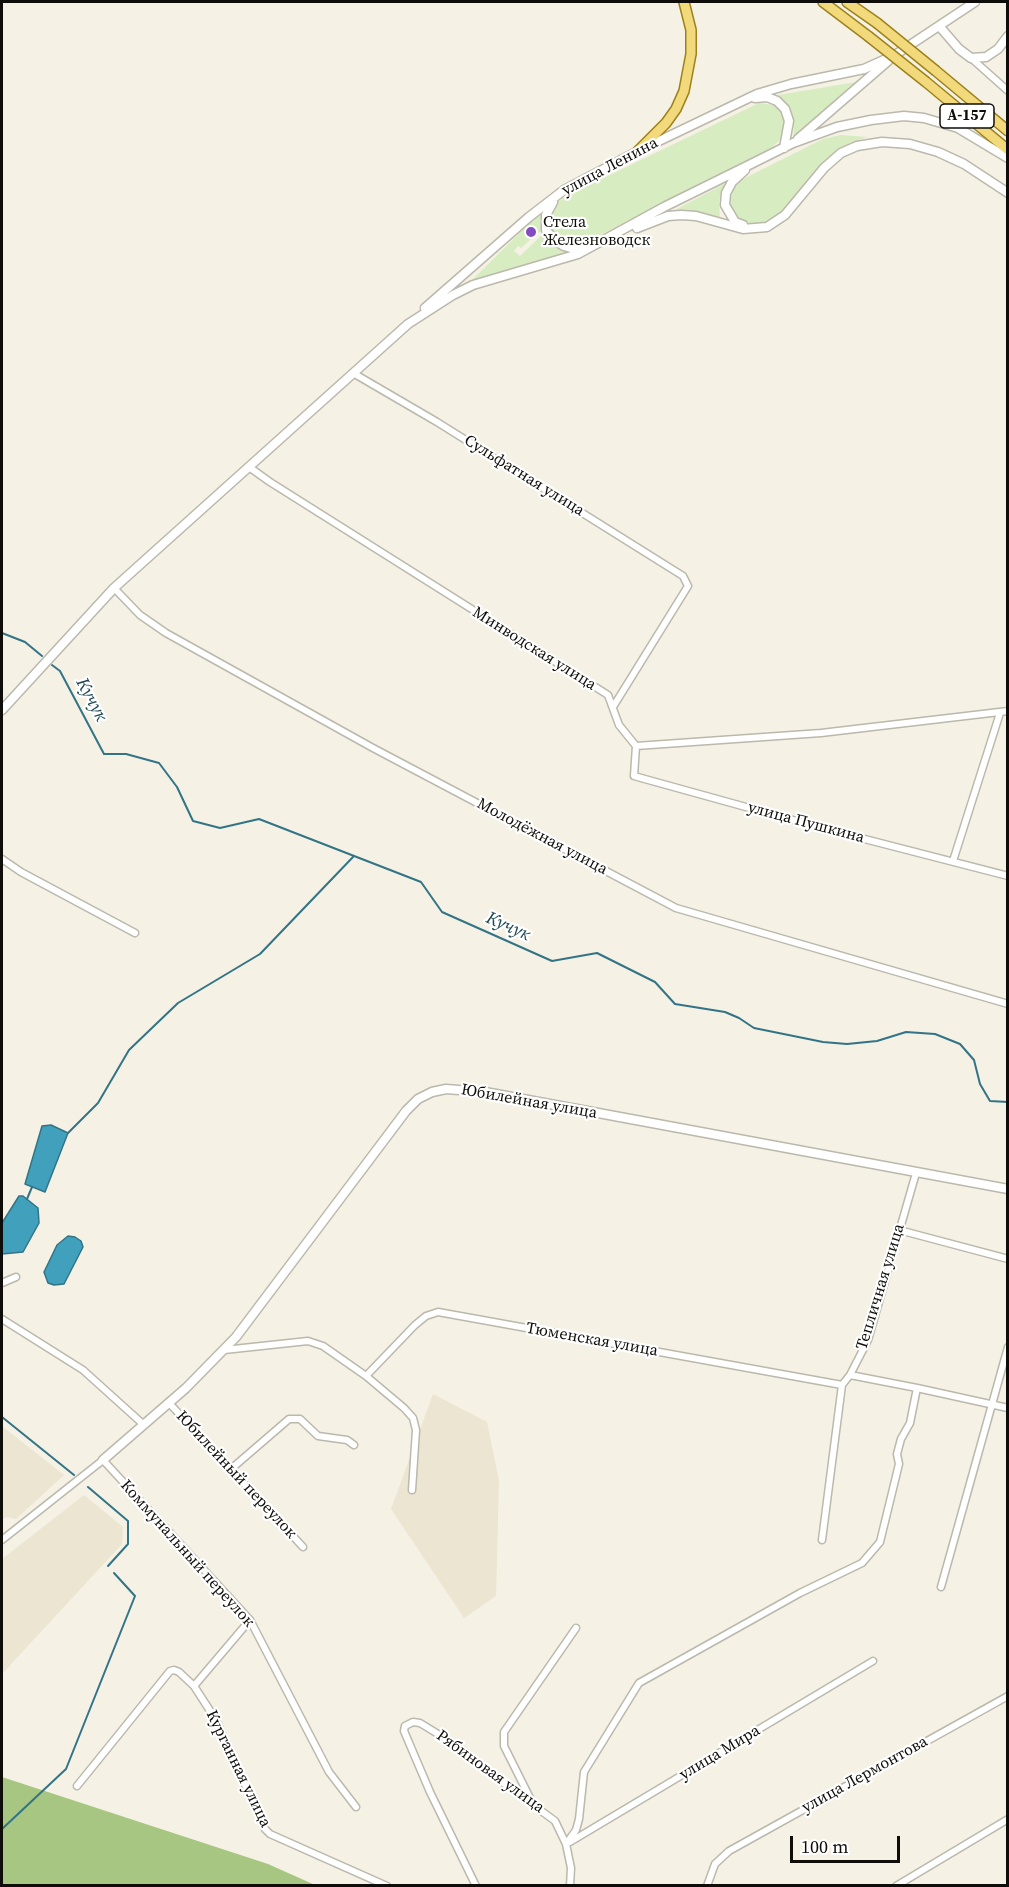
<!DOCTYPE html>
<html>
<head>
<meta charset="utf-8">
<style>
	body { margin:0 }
	#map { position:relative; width:1009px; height:1887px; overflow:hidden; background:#f5f1e5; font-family:"Source Serif 4",serif }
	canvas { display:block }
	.frame { position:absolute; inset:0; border:3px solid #0e0d09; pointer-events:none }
	.scale { position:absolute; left:790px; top:1836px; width:110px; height:27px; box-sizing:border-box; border:3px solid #0e0d09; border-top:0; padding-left:8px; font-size:18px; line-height:21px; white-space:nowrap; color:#0e0d09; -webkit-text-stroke:4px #fff; paint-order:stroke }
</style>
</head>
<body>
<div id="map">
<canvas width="1009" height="1887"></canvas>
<div class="frame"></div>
<div class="scale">100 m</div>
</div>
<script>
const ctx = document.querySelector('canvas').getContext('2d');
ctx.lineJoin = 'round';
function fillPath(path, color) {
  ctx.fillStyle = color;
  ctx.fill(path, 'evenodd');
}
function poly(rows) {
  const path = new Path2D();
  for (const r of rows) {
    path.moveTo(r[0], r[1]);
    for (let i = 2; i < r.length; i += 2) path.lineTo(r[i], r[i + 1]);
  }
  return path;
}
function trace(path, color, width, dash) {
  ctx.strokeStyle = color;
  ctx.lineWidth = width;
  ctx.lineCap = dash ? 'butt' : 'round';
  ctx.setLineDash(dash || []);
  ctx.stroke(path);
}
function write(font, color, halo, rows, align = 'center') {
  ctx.font = font + ' "Source Serif 4",serif';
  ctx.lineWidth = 4.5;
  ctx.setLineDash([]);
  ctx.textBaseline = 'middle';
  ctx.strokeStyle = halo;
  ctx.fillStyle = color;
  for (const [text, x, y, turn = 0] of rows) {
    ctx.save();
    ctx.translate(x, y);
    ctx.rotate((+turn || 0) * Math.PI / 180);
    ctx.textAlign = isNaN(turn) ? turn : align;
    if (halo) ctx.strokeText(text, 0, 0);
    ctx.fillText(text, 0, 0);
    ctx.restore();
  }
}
fillPath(poly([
	[433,1394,487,1422,499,1481,496,1596,464,1618,391,1509],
	[2,1426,64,1475,16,1519,6,1517,2,1520],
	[84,1495,123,1527,122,1544,2,1674,2,1559]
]), '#ebe5d2');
fillPath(poly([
	[862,81,793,138,794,126,790,111,786,105,772,96],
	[759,103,774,105,783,114,785,119,782,138,771,148,586,242,572,244,563,242,551,231,549,224,553,207,564,197],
	[841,135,867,137,850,143,835,153,779,215,766,223,756,225,743,223,737,219,730,208,731,198,734,188,741,180,823,139],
	[726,183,719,200,720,221,671,212],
	[543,210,541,231,538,233,532,227,526,234,531,239,521,248,518,246,514,251,520,256,543,234,556,247,567,252,469,283]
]), '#d7ecc0');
fillPath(poly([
	[2,1777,268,1864,315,1885,2,1885]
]), '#a7c682');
const water = poly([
	[51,1125,68,1133,45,1192,25,1184,42,1126,51,1125],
	[19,1196,23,1196,38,1208,39,1223,23,1252,2,1254,2,1223,19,1196],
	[68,1236,75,1237,81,1241,83,1247,64,1284,54,1285,48,1283,44,1272,57,1245,68,1236]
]);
fillPath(water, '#41a0bc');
trace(water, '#327486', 1.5);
trace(poly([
	[2,633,25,642,42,656],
	[52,665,60,671,104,754,126,754,159,763,177,787,193,821,220,828,259,819,421,882,442,912,552,961,597,953,655,982,675,1004,725,1012,739,1018,754,1028,823,1042,847,1044,877,1041,906,1032,935,1034,960,1044,974,1060,980,1084,990,1101,1008,1102],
	[68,1133,98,1103,129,1050,178,1003,260,954,353,857],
	[27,1199,32,1187],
	[2,1417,74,1475],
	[88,1487,128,1521,128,1544,108,1566],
	[2,1829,66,1769,135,1596,114,1573]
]), '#327486', 2);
const street = poly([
	[971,58,1008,91],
	[353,373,437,422,683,576,688,586,613,707],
	[249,467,270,482,608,695,619,725,636,746],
	[114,588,140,615,166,633,373,748,676,908,1008,1004],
	[636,746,634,776,818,827,1008,876],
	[636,746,821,733,1008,711],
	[2,859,21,872,135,933],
	[953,861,1000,713],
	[899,1230,1008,1259],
	[2,1283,16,1277],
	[2,1319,83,1370,144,1425],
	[224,1350,308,1341,323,1346,366,1376,404,1408,413,1418,416,1430,412,1490],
	[850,1375,917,1388,1008,1408],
	[366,1376,415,1325,426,1316,438,1312,842,1385],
	[169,1403,303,1547],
	[231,1469,289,1419,300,1419,318,1436,347,1440,354,1445],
	[2,1540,103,1460,250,1620,329,1772,356,1807],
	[822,1540,842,1385,850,1375,868,1340,916,1173],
	[941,1587,1008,1347],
	[194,1686,250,1620],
	[77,1786,170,1671,174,1670,179,1672,194,1686,216,1720,265,1829,270,1834,387,1886],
	[532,1802,504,1746,504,1732,576,1628],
	[570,1842,873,1661],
	[566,1844,576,1830,579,1819,584,1772,639,1683,800,1593,862,1563,880,1542,899,1464,897,1454,901,1439,910,1423,917,1388],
	[476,1886,430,1792,404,1731,405,1726,413,1722,420,1723,456,1745,498,1779,555,1821,566,1844,571,1868,570,1886],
	[707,1886,715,1864,729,1851,1008,1696],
	[896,1886,1008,1819]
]);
const secondary = poly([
	[940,27,959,49,971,58,986,57,998,49,1008,36],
	[755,98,767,97,777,101,785,109,789,121,784,148],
	[798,139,888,61],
	[553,202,546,215,546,230,554,240,564,246,574,249,586,247],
	[743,225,735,222,725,205,726,193,732,182,745,170],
	[637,228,668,216,681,215,696,216,743,229,767,227,785,215,824,168,841,153,857,146,882,142,910,144,938,152,964,164,1008,193],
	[425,308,529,217,564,190,638,151,757,94,791,84,864,69,895,55,975,2],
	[2,710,114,588,408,324,453,295,473,285,578,254,664,207,751,164,793,143,837,127,871,120,904,116,924,118,958,128,1008,158],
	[103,1460,186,1388,236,1337,406,1111,418,1099,432,1092,446,1089,485,1092,1008,1189]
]);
const primary = poly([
	[823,2,868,36],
	[847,2,877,23],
	[936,71,1008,131],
	[926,82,1008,150],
	[638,151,666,123,676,109,684,91,691,54,691,30,684,2]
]);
trace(street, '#bbb8ac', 9);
trace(secondary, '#bbb8ac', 11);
trace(primary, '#9d821b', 12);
trace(street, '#fff', 6);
trace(secondary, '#fff', 8);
trace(primary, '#f2da7c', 9);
const primaryBridge = poly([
	[877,23,936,71],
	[868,36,926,82]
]);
trace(primaryBridge, '#9d821b', 12, []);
trace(primaryBridge, '#f2da7c', 9);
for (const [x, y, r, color] of [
	[531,232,6,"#854bc1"]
]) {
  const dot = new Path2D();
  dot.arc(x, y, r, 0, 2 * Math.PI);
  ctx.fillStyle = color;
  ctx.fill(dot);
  trace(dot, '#fff', 2);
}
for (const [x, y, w] of [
	[967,116,54]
]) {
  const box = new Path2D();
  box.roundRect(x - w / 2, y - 12, w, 24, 4.5);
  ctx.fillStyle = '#fff';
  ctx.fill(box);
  trace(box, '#0e0d09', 1.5);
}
write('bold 15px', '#0e0d09', null, [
	["А-157",967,116]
]);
write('16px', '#0e0d09', '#fff', [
	["улица Ленина",610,167,-28],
	["Сульфатная улица",524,476,32],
	["Минводская улица",534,649,32],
	["улица Пушкина",806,823,15],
	["Молодёжная улица",542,837,28],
	["Юбилейная улица",529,1102,10],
	["Тепличная улица",881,1287,-73],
	["Тюменская улица",592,1340,10],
	["Юбилейный переулок",236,1475,47],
	["Коммунальный переулок",187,1554,48],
	["улица Мира",720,1753,-31],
	["Курганная улица",238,1769,64],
	["Рябиновая улица",490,1772,36],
	["улица Лермонтова",865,1775,-29]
]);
write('16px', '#0e0d09', '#fff', [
	["Стела",543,223],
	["Железноводск",543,241]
], 'left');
write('italic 18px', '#1d4753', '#fff', [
	["Кучук",91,700,62],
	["Кучук",508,927,24]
]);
</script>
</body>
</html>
